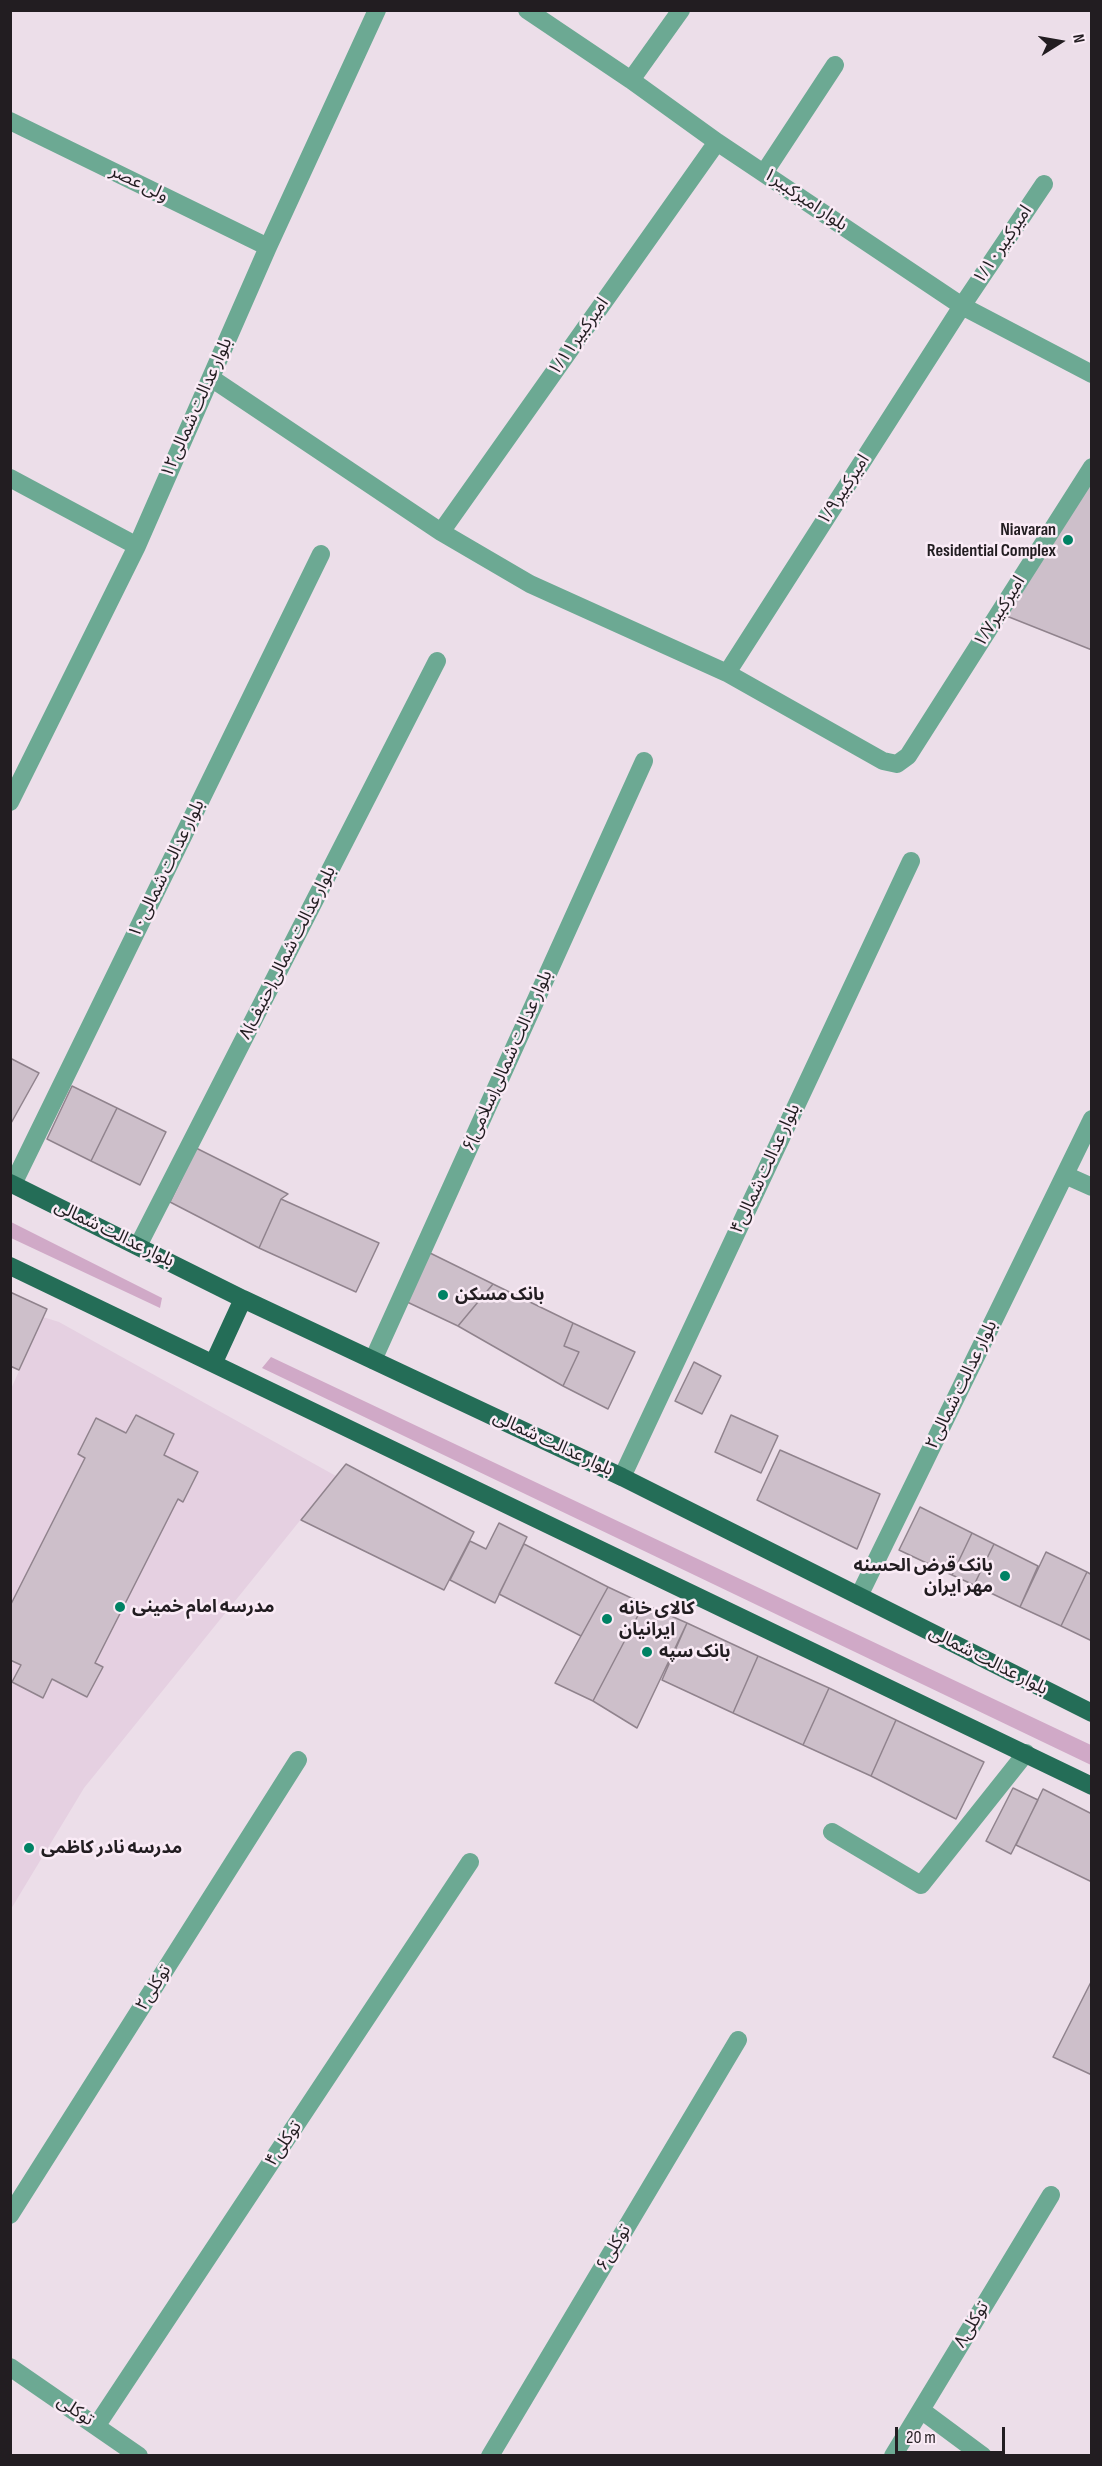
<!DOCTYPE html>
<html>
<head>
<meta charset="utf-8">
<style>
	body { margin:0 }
	#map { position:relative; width:1102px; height:2466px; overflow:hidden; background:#ecdee9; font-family:"Sofia Sans Condensed",sans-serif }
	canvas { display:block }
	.frame { position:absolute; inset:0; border:12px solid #221d21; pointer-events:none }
	.north { position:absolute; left:1030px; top:12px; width:60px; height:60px; -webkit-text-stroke:4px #faebf6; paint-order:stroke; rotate:79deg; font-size:16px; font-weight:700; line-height:24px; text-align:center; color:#221d21 }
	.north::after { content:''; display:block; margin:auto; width:21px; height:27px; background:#221d21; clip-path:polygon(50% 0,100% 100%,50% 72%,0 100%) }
	.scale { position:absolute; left:895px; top:2427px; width:110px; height:27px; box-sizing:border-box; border:3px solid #221d21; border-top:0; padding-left:8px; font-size:18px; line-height:21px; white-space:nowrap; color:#221d21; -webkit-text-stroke:4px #faebf6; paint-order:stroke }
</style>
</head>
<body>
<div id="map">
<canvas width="1102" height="2466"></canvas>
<div class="frame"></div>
<div class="north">N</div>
<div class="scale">20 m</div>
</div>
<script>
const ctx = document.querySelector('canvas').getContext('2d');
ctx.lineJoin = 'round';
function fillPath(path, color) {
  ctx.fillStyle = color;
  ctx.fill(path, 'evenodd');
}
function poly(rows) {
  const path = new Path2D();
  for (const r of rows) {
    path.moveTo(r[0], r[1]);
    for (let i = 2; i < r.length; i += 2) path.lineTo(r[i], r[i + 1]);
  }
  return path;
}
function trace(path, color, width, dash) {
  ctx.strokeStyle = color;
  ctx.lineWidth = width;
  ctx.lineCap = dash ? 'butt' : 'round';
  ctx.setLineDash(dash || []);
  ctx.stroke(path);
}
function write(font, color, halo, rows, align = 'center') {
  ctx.font = font + ' "Sofia Sans Condensed","Noto Sans Arabic",sans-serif';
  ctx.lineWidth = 5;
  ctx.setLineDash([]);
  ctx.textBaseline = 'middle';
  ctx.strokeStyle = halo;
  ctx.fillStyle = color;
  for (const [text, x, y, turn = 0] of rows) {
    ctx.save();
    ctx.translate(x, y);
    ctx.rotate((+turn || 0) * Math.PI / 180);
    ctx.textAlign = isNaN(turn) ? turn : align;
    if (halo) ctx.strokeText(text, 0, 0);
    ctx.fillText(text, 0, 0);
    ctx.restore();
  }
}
fillPath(poly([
	[43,1317,59,1322,336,1476,84,1788,11,1909,11,1389]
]), '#e5d0e1');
fillPath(poly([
	[11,1222,162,1298,160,1308,11,1238],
	[271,1357,1091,1745,1091,1765,262,1368]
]), '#d0a9c7');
const building = poly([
	[1092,467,1092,650,999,613,1092,467],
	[10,1058,39,1073,10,1125,10,1058],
	[72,1086,117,1108,91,1161,47,1139,72,1086],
	[117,1108,166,1132,140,1185,91,1161,117,1108],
	[196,1148,288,1194,281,1199,259,1248,170,1202,196,1148],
	[281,1199,379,1243,356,1292,259,1248,281,1199],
	[430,1253,493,1284,458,1326,405,1301,430,1253],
	[493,1284,573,1323,564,1346,579,1352,563,1386,458,1326,493,1284],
	[10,1292,47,1309,19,1370,10,1366,10,1292],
	[573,1323,635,1352,608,1409,563,1386,579,1352,564,1346,573,1323],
	[694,1362,721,1376,702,1414,675,1401,694,1362],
	[136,1415,174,1434,164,1455,198,1472,183,1502,178,1499,95,1663,103,1667,87,1697,52,1679,43,1698,12,1682,21,1665,10,1660,10,1606,85,1458,78,1454,96,1418,126,1433,136,1415],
	[731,1415,778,1436,761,1473,715,1452,731,1415],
	[780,1450,880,1494,857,1549,757,1500,780,1450],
	[346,1464,474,1532,444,1590,301,1520,346,1464],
	[920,1507,972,1533,952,1575,899,1550,920,1507],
	[499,1523,527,1537,495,1603,450,1580,470,1541,486,1549,499,1523],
	[972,1533,994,1544,974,1585,952,1575,972,1533],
	[524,1544,608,1587,581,1636,499,1594,524,1544],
	[994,1544,1038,1566,1020,1607,974,1585,994,1544],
	[1046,1552,1087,1572,1061,1626,1020,1607,1046,1552],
	[1087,1572,1092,1575,1092,1641,1061,1626,1087,1572],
	[608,1587,644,1604,593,1701,555,1683,608,1587],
	[644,1604,687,1623,637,1728,593,1701,644,1604],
	[687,1623,758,1656,733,1713,662,1680,687,1623],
	[758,1656,829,1688,803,1745,733,1713,758,1656],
	[829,1688,896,1720,871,1776,803,1745,829,1688],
	[896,1720,984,1762,956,1819,871,1776,896,1720],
	[1013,1788,1038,1800,1011,1854,986,1841,1013,1788],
	[1043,1789,1092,1814,1092,1882,1016,1845,1043,1789],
	[1092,1980,1092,2075,1053,2057,1092,1980]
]);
fillPath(building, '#cdbfca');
trace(building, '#90838d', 1.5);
trace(poly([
	[527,10,631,80,717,142,962,306,1092,374],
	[631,80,681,10],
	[10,121,268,247],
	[764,173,835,65],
	[211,378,441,532,530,584,727,673,883,761,897,764,908,756,1092,467],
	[10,478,137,546],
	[441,532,717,142],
	[727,673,962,306,1044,184],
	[10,802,137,546,268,247,377,10],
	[1065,1175,1092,1187],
	[13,1184,321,554],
	[138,1246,437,661],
	[373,1360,644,761],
	[622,1477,911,861],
	[859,1596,1092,1119],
	[832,1832,921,1885,1026,1753],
	[10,2215,298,1760],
	[10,2367,139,2456],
	[921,2410,983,2456],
	[97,2425,470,1862],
	[490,2456,738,2040],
	[893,2456,1051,2195]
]), '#6ca993', 18);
trace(poly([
	[10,1183,243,1299,622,1477,1092,1713],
	[10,1266,1092,1786],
	[214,1362,243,1299]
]), '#246d57', 18);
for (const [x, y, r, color] of [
	[1068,540,6,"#008264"],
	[443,1295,6,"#008264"],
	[1005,1576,6,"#008264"],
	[120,1607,6,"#008264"],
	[607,1619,6,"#008264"],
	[647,1652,6,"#008264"],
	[29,1848,6,"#008264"]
]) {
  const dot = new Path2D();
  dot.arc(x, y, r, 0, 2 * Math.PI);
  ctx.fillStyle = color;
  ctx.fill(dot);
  trace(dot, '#faebf6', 2);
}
write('18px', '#221d21', '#faebf6', [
	["ولی عصر",139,184,26],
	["بلوار امیرکبیر۱",805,200,34],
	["امیرکبیر۱/۱۰",1003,245,-56],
	["امیرکبیر۱/۱۱",579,337,-55],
	["بلوار عدالت شمالی۱۲",197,408,-66],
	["امیرکبیر۱/۹",844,490,-57],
	["امیرکبیر۱/۷",1000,612,-58],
	["بلوار عدالت شمالی۱۰",167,869,-64],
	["۸بلوار عدالت شمالی(حنیف)",288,953,-63],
	["۶بلوار عدالت شمالی(سلامی)",508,1061,-66],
	["بلوار عدالت شمالی۴",766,1169,-65],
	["بلوار عدالت شمالی",114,1234,26],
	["بلوار عدالت شمالی۲",962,1385,-64],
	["بلوار عدالت شمالی",553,1444,25],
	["بلوار عدالت شمالی",988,1661,27],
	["توکلی۲",154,1988,-58],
	["توکلی۴",284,2144,-56],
	["توکلی۶",614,2248,-59],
	["توکلی۸",972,2325,-59],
	["توکلی",75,2411,34]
]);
write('bold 18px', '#221d21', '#faebf6', [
	["Niavaran",1056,530,"right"],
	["Residential Complex",1056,551,"right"],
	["بانک مسکن",455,1295],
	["بانک قرض الحسنه",993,1566,"right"],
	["مهر ایران",993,1587,"right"],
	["مدرسه امام خمینی",132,1607],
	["کالای خانه",619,1609],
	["ایرانیان",619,1630],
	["بانک سپه",659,1652],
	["مدرسه نادر کاظمی",41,1848]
], 'left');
</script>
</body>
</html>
